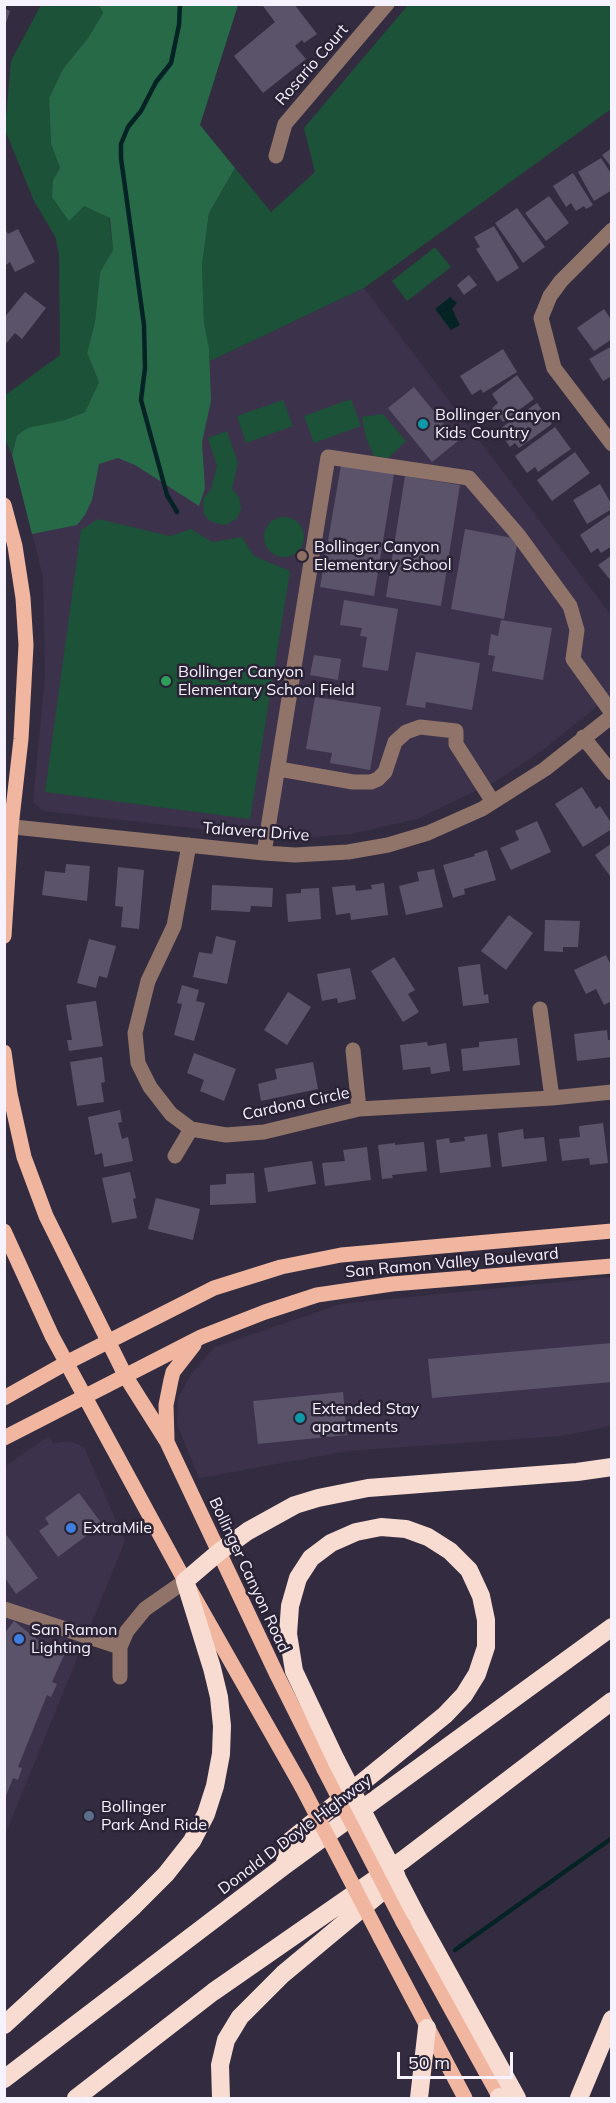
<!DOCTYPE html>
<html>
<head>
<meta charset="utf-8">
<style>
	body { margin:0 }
	#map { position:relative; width:616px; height:2103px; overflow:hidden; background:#332c40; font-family:Mulish,sans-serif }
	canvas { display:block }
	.frame { position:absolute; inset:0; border:6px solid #f6f2ff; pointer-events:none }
	.scale { position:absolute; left:397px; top:2052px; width:116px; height:27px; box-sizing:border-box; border:3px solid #f6f2ff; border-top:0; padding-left:8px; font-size:18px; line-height:21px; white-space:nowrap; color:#f6f2ff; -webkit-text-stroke:4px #2a2235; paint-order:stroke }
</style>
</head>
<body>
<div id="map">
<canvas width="616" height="2103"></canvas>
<div class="frame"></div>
<div class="scale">50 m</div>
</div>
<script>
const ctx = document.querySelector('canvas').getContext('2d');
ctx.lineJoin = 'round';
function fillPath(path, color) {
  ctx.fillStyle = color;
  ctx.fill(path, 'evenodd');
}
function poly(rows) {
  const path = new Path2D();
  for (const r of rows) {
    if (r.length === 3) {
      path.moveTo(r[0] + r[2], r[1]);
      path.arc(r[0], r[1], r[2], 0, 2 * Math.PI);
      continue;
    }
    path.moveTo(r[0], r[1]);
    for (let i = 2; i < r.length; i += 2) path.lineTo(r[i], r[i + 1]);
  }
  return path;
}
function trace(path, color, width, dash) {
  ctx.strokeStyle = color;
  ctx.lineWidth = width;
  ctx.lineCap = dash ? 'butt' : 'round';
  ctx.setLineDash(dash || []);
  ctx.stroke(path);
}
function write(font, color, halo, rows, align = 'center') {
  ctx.font = font + ' Mulish,sans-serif';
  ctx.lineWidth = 5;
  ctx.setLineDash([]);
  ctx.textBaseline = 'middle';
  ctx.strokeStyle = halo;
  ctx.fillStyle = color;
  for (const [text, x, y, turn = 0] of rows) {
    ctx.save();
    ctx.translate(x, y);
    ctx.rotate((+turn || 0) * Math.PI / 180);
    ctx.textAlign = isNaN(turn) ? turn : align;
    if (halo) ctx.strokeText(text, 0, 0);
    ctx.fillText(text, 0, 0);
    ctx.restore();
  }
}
fillPath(poly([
	[364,288,611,615,611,695,544,749,495,782,417,819,351,834,289,839,43,811,33,802,45,677,43,577,12,455],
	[611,1277,611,1426,561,1436,348,1451,199,1478,177,1424,178,1398,192,1373,215,1347,341,1304],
	[49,1436,53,1443,70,1441,84,1447,125,1541,5,1835,5,1466]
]), '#3c324c');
fillPath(poly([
	[41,5,99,5,103,13,88,38,63,69,49,98,51,144,60,168,53,180,84,206,109,217,113,250,100,272,95,322,87,353,99,382,85,412,65,420,17,434,12,455,5,439,4,396,60,355,59,254,55,236,34,201,5,130,11,61],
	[408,5,611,5,611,109,364,288,210,361,204,323,202,265,209,213,235,168,271,212,315,172,304,128],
	[435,247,451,267,407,301,392,281],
	[351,399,361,426,314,443,304,416],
	[283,400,293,426,246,443,237,416],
	[383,414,406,441,388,458,374,456,366,438,362,417],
	[227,431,238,463,232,489,239,497,241,508,237,518,228,524,223,525,212,522,208,519,204,514,203,503,204,498,211,489,217,466,208,438],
	[284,537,20],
	[98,519,170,536,191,529,212,542,242,537,254,556,290,571,250,819,45,792,81,530]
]), '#1c5237');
fillPath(poly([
	[99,5,238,5,200,125,235,168,209,213,202,265,204,323,209,349,211,401,202,442,205,488,199,506,135,465,118,458,99,464,92,500,85,515,77,525,32,534,12,455,17,435,28,428,65,420,85,412,99,382,87,353,95,322,100,272,113,250,110,218,84,206,69,221,52,197,53,180,60,168,51,144,49,98,63,69,88,38,103,13]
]), '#276a48');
fillPath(poly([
	[450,297,457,303,452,309,460,325,451,330,435,309]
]), '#052325');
trace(poly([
	[177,512,167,495,141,400,145,368,144,325,121,158,121,144,128,127,141,111,156,82,171,63,179,25,180,4],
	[455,1950,612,1838]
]), '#052325', 4.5);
fillPath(poly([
	[265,4,294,4,317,34,304,43,302,40,295,46,306,59,263,93,234,56,275,22,263,6],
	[4,8,10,11,5,26,4,26],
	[612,148,612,168,602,155],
	[601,158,612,175,612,190,594,201,578,172],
	[573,173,593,205,586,209,584,206,576,211,571,203,566,207,553,186],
	[549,196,569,223,546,241,525,213],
	[517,208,545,247,523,263,495,223],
	[494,226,519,268,497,282,476,249,480,247,474,237],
	[4,227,8,234,18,229,35,262,15,272,10,262,6,265,4,263],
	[469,275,477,285,464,295,457,285],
	[25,292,46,308,22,339,15,333,4,346,4,318],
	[604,309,612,321,612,339,594,351,577,328],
	[612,346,612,376,603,381,589,359],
	[503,349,517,372,483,393,481,389,472,395,460,376],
	[517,375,534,399,503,422,492,408,498,403,492,394],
	[414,387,458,441,432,462,388,408],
	[537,403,552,424,519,448,515,443,510,447,498,430],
	[555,427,571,449,538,472,535,467,527,473,515,456],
	[575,452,590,473,552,501,537,480],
	[341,465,394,474,374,596,320,587],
	[405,476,460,485,441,606,386,597],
	[600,484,612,505,612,509,587,524,573,500],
	[612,513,612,546,601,553,598,548,591,553,580,535],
	[465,529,518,539,504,619,451,609],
	[612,555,612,582,598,565],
	[344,600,398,609,388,671,362,667,367,637,360,636,362,628,340,625],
	[501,620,552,628,543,680,492,671,495,656,488,655,491,634,498,636],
	[416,652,480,663,472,710,426,702,425,708,406,705],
	[314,655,341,659,338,680,310,675],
	[315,697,381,707,370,770,330,763,332,753,306,749],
	[582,787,596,809,600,806,612,824,612,829,583,847,555,804],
	[537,821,551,852,511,870,500,848,519,840,515,831],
	[612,843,612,879,595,855],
	[487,850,496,880,464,889,465,894,453,898,443,865,475,856,474,854],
	[66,864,90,866,87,901,42,895,45,871,65,873],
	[118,867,144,870,139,929,121,927,123,907,115,906],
	[434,869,443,907,406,915,399,886,419,881,417,872],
	[384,883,388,915,351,920,350,913,336,915,332,887,355,885,356,891,372,889,371,885],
	[212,885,273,888,272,907,251,906,250,912,211,910],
	[319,888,321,919,288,922,286,894,301,893,301,889],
	[509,915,533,933,506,970,481,951],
	[545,920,580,921,578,947,563,947,563,952,544,951],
	[216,936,236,941,227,984,193,977,199,952,212,954],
	[89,939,116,946,107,978,99,976,96,988,77,983],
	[606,955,612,967,612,1001,604,1005,596,989,586,994,574,970],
	[394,957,415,990,408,994,419,1012,403,1022,371,971],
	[480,964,484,995,488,994,489,1003,463,1006,458,967],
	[350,968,356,999,338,1003,337,998,322,1001,317,974],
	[182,985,199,990,196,1001,205,1003,194,1041,174,1035,182,1004,177,1003],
	[288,992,311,1007,287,1045,264,1030],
	[96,1001,103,1046,69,1051,67,1040,72,1040,66,1005],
	[607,1030,608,1040,612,1040,612,1057,577,1061,574,1034],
	[517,1038,520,1065,463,1071,461,1049,479,1047,479,1042],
	[427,1042,428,1046,446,1043,450,1071,431,1074,430,1067,403,1070,400,1045],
	[194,1053,236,1069,224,1101,200,1091,204,1080,187,1073],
	[102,1057,105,1082,101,1083,104,1102,77,1106,70,1062],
	[313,1062,318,1089,261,1101,258,1084,277,1079,275,1069],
	[120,1110,122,1122,118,1123,122,1139,128,1137,133,1161,104,1167,102,1153,95,1155,88,1117],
	[603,1123,608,1163,590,1165,589,1158,562,1161,559,1139,580,1137,579,1126],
	[523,1129,524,1139,544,1137,547,1161,502,1167,498,1133],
	[487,1134,491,1167,440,1173,436,1140,449,1138,450,1143,465,1141,464,1137],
	[424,1142,427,1171,392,1175,393,1178,382,1179,378,1145,395,1143,395,1145],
	[367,1147,371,1180,325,1186,322,1163,345,1161,343,1150],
	[312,1161,316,1184,268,1192,264,1168],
	[130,1172,136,1198,133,1199,137,1218,112,1223,102,1178],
	[254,1173,256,1203,210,1205,210,1185,226,1184,226,1174],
	[156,1198,200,1209,193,1240,148,1229],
	[612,1343,612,1382,432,1398,428,1359],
	[343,1392,347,1435,258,1444,253,1401],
	[79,1493,102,1524,58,1557,39,1531,49,1524,45,1518],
	[5,1533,38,1578,16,1594,5,1578],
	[14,1621,39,1641,65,1653,52,1682,57,1684,51,1697,47,1695,18,1767,22,1768,18,1780,13,1778,5,1798,4,1634]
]), '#5b5369');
trace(poly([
	[276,156,285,124,387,4],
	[612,230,561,281,550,296,541,318,554,368,612,444],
	[583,737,612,773],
	[279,769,353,782,371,782,378,779,385,772,395,742,406,732,420,727,456,731,456,744,493,802],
	[4,826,264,853,295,855,348,852,388,845,428,833,482,809,545,769,612,716],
	[189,845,174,926,148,981,135,1033,138,1063,150,1087,171,1114,191,1129,226,1135,264,1132,359,1109,552,1098,612,1092],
	[264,853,328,457,469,478,519,536,570,606,577,630,573,659,612,713],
	[540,1009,552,1098],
	[353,1050,359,1109],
	[175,1156,191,1129],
	[4,1609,120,1647],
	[120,1677,120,1647,127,1631,145,1609,185,1581]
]), '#907469', 15);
trace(poly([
	[4,505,15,546,23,598,26,645,21,739,11,827,4,936],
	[4,1052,10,1094,24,1157,46,1216,126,1377,167,1442,277,1675,324,1769],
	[4,1231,52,1336,85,1397,185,1581,302,1787],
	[4,1398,66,1363,214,1288,281,1267,341,1255,612,1231],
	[4,1438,201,1337,265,1312,317,1295,392,1284,612,1266],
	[167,1439,166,1405,171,1380,173,1372,194,1345],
	[403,1922,500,2098],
	[381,1939,465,2098]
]), '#f1b6a0', 15);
trace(poly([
	[284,1866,290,1841,445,1715,464,1695,477,1674,486,1647,486,1620,481,1596,469,1570,450,1551,428,1537,406,1529,381,1527,356,1532,331,1543,311,1558,298,1578,290,1606,288,1634,294,1671,336,1760],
	[415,1913,517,2098],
	[4,2025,134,1906,166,1874,192,1841,206,1814,215,1786,221,1754,222,1726,219,1697,212,1668,185,1581,219,1552,248,1531,295,1505,318,1498,368,1488,577,1472,612,1467],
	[4,2079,284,1866,612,1627],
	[76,2098,213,1992,403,1860,612,1701],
	[221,2098,220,2065,226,2040,240,2017,283,1974,391,1884,396,1875],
	[419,2098,427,2028],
	[499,2098,499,2097],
	[579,2098,612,2019]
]), '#f9dcd1', 18);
trace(poly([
	[324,1769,403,1922],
	[302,1787,381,1939]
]), '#f1b6a0', 15);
trace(poly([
	[336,1760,415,1913]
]), '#f9dcd1', 18);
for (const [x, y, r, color] of [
	[423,424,6,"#0f9aa8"],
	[302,556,6,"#8d6e63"],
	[166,681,6,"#2e9e5b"],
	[300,1418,6,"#0f9aa8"],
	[71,1528,6,"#3f7fe0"],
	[19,1639,6,"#3f7fe0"],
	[89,1816,6,"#5c6f8a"]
]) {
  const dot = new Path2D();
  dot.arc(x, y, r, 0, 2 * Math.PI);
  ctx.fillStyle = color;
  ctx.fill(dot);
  trace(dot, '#2a2235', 2);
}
write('16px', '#f6f2ff', '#2a2235', [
	["Rosario Court",312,65,-49],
	["Talavera Drive",256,832,4],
	["Cardona Circle",296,1104,-12],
	["San Ramon Valley Boulevard",452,1263,-5],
	["Bollinger Canyon Road",249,1575,65],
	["Donald D Doyle Highway",295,1835,-37]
]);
write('16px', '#f6f2ff', '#2a2235', [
	["Bollinger Canyon",435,415],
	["Kids Country",435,433],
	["Bollinger Canyon",314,547],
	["Elementary School",314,565],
	["Bollinger Canyon",178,672],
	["Elementary School Field",178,690],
	["Extended Stay",312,1409],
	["apartments",312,1427],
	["ExtraMile",83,1528],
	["San Ramon",31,1630],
	["Lighting",31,1648],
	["Bollinger",101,1807],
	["Park And Ride",101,1825]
], 'left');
</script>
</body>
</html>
